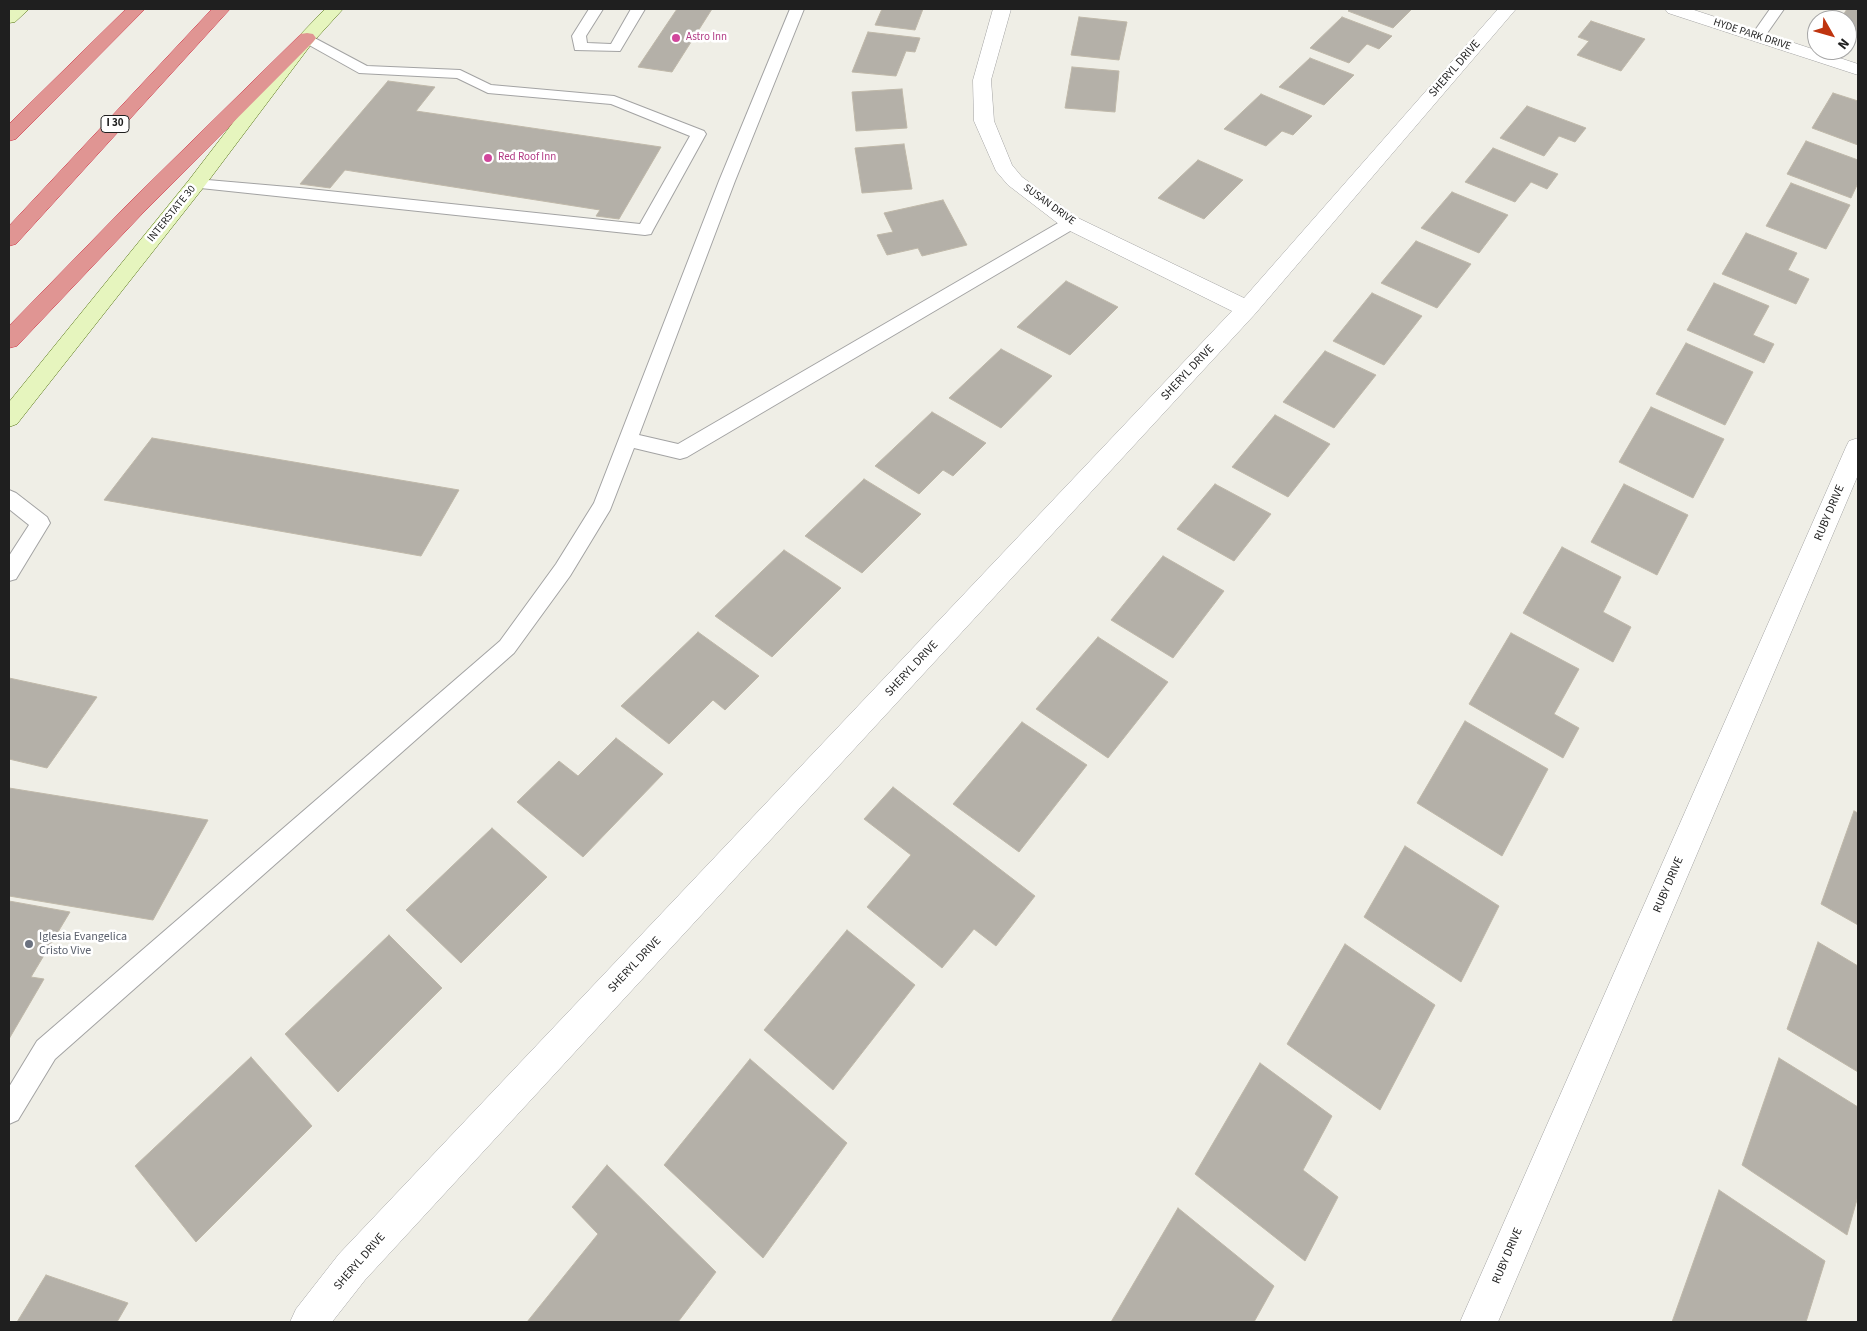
<!DOCTYPE html>
<html>
<head>
<meta charset="utf-8">
<style>
	body { margin:0 }
	#map { position:relative; width:1867px; height:1331px; overflow:hidden; background:#efeee6; font-family:"Source Sans 3",sans-serif }
	canvas { display:block }
	.frame { position:absolute; inset:0; border:10px solid #1f1f1f; pointer-events:none }
	.north { position:absolute; left:1807px; top:10px; width:50px; height:50px; box-sizing:border-box; background:#fff; border:1px solid #a5a5a5; border-radius:50%; rotate:128deg; font-size:14px; font-weight:700; line-height:20px; text-align:center; color:#1f1f1f }
	.north::after { content:''; display:block; margin:auto; width:18px; height:22px; background:#bf340f; clip-path:polygon(50% 0,100% 100%,50% 72%,0 100%) }
</style>
</head>
<body>
<div id="map">
<canvas width="1867" height="1331"></canvas>
<div class="frame"></div>
<div class="north">N</div>
</div>
<script>
const ctx = document.querySelector('canvas').getContext('2d');
ctx.lineJoin = 'round';
function fillPath(path, color) {
  ctx.fillStyle = color;
  ctx.fill(path, 'evenodd');
}
function poly(rows) {
  const path = new Path2D();
  for (const r of rows) {
    path.moveTo(r[0], r[1]);
    for (let i = 2; i < r.length; i += 2) path.lineTo(r[i], r[i + 1]);
  }
  return path;
}
function trace(path, color, width, dash) {
  ctx.strokeStyle = color;
  ctx.lineWidth = width;
  ctx.lineCap = dash ? 'butt' : 'round';
  ctx.setLineDash(dash || []);
  ctx.stroke(path);
}
function write(font, color, halo, rows, align = 'center') {
  ctx.font = font + ' "Source Sans 3",sans-serif';
  ctx.lineWidth = 5;
  ctx.setLineDash([]);
  ctx.textBaseline = 'middle';
  ctx.strokeStyle = halo;
  ctx.fillStyle = color;
  for (const [text, x, y, turn = 0] of rows) {
    ctx.save();
    ctx.translate(x, y);
    ctx.rotate((+turn || 0) * Math.PI / 180);
    ctx.textAlign = isNaN(turn) ? turn : align;
    if (halo) ctx.strokeText(text, 0, 0);
    ctx.fillText(text, 0, 0);
    ctx.restore();
  }
}
const building = poly([
	[677,9,712,9,672,72,638,67,677,9],
	[882,9,923,9,915,30,875,25,882,9],
	[1350,9,1412,9,1393,28,1348,11,1350,9],
	[1847,9,1858,9,1858,38,1847,35,1847,20,1840,20,1847,9],
	[1079,17,1127,22,1119,60,1071,55,1079,17],
	[1342,17,1392,36,1379,49,1367,44,1349,63,1310,48,1342,17],
	[1591,21,1645,39,1621,71,1577,55,1589,41,1578,37,1591,21],
	[868,32,920,38,915,52,906,51,896,76,852,72,868,32],
	[1310,58,1354,75,1324,105,1279,87,1310,58],
	[1072,67,1119,71,1115,112,1065,108,1072,67],
	[388,81,435,87,416,111,661,147,619,219,596,216,600,210,345,170,330,188,300,184,388,81],
	[902,89,907,128,856,131,852,92,902,89],
	[1833,93,1858,101,1858,145,1812,128,1833,93],
	[1261,94,1312,116,1293,135,1282,131,1266,146,1224,129,1261,94],
	[1527,106,1586,128,1575,142,1559,136,1544,156,1500,138,1527,106],
	[1806,141,1858,160,1858,183,1851,198,1787,174,1806,141],
	[904,144,912,189,862,193,855,148,904,144],
	[1493,148,1558,174,1547,189,1531,182,1515,202,1465,182,1493,148],
	[1198,160,1243,180,1204,219,1158,198,1198,160],
	[1791,183,1850,205,1826,249,1766,226,1791,183],
	[1452,192,1508,215,1479,253,1421,228,1452,192],
	[943,200,967,245,922,256,918,248,887,255,877,235,893,232,884,213,943,200],
	[1746,233,1797,253,1788,270,1809,279,1796,304,1722,274,1746,233],
	[1416,241,1471,264,1437,308,1381,283,1416,241],
	[1066,281,1118,307,1070,355,1017,327,1066,281],
	[1714,283,1769,306,1753,335,1774,344,1764,363,1687,330,1714,283],
	[1372,293,1422,316,1384,365,1333,341,1372,293],
	[1686,343,1753,372,1725,425,1656,394,1686,343],
	[1001,349,1052,376,1001,428,949,398,1001,349],
	[1325,351,1376,375,1334,428,1283,402,1325,351],
	[1651,407,1724,439,1693,498,1619,462,1651,407],
	[932,412,986,443,953,476,943,470,919,494,875,466,932,412],
	[1275,415,1330,444,1288,497,1232,467,1275,415],
	[152,438,459,490,421,556,104,500,152,438],
	[864,479,921,514,862,573,805,536,864,479],
	[1215,484,1271,514,1234,561,1177,529,1215,484],
	[1624,484,1688,515,1657,575,1591,542,1624,484],
	[1562,547,1621,577,1603,612,1631,627,1613,662,1523,613,1562,547],
	[784,550,841,588,772,657,715,616,784,550],
	[1163,556,1224,591,1173,658,1111,620,1163,556],
	[698,632,759,676,725,710,713,700,669,744,621,706,698,632],
	[1511,633,1579,669,1554,714,1579,728,1563,758,1469,704,1511,633],
	[1098,637,1168,682,1108,758,1036,709,1098,637],
	[9,678,97,697,47,768,9,759,9,678],
	[1465,721,1548,769,1502,856,1417,803,1465,721],
	[1022,722,1087,765,1019,852,953,804,1022,722],
	[616,738,663,774,583,857,517,802,559,761,578,776,616,738],
	[893,787,1035,896,996,946,974,929,942,968,867,907,911,855,864,819,893,787],
	[9,788,208,820,153,920,9,896,9,788],
	[1854,811,1858,813,1858,925,1821,904,1854,811],
	[492,828,547,877,461,963,406,910,492,828],
	[1405,846,1499,906,1461,982,1364,917,1405,846],
	[9,901,70,912,31,977,44,979,9,1039,9,901],
	[847,930,915,985,833,1090,764,1030,847,930],
	[389,935,442,988,338,1092,285,1034,389,935],
	[1818,942,1858,966,1858,1072,1787,1029,1818,942],
	[1345,944,1435,1005,1380,1110,1287,1044,1345,944],
	[251,1057,312,1126,196,1242,135,1166,251,1057],
	[1779,1058,1858,1107,1858,1196,1847,1235,1742,1165,1779,1058],
	[750,1059,847,1143,763,1258,664,1165,750,1059],
	[1260,1063,1332,1116,1303,1170,1338,1197,1305,1261,1195,1174,1260,1063],
	[607,1165,716,1272,678,1322,527,1322,598,1234,572,1207,607,1165],
	[1719,1190,1825,1261,1806,1322,1672,1322,1719,1190],
	[1178,1208,1274,1286,1254,1322,1111,1322,1178,1208],
	[46,1275,128,1303,117,1322,17,1322,46,1275]
]);
fillPath(building, '#b4b0a8');
trace(building, '#bfb8a9', 1);
const service = poly([
	[589,9,603,9,586,36,587,43,611,44,631,9,645,9,620,51,575,50,572,36,589,9],
	[790,9,804,9,735,181,639,435,678,444,1065,219,1071,218,1077,219,1079,223,1077,227,687,457,680,459,634,448,610,510,570,576,514,653,55,1059,18,1120,9,1124,9,1087,37,1041,500,641,556,564,594,503,719,181,790,9],
	[1770,9,1784,9,1763,39,1753,39,1751,36,1770,9],
	[307,34,367,66,460,70,491,85,614,96,704,131,706,134,653,230,651,234,645,235,191,187,188,184,191,181,196,179,300,188,640,224,690,136,611,104,488,93,457,78,359,73,302,41,300,38,307,34],
	[9,490,16,493,47,517,50,523,16,579,9,581,9,556,29,525,9,509,9,490]
]);
const minor = poly([
	[993,9,1011,9,991,80,994,121,1012,165,1022,177,1078,218,1244,298,1498,9,1516,9,1255,314,365,1280,332,1322,290,1322,296,1309,339,1254,1232,311,1064,228,1008,185,996,171,974,121,973,80,993,9],
	[1858,438,1858,475,1498,1322,1460,1322,1846,447,1849,441,1858,438]
]);
const tertiary = poly([
	[1665,9,1691,9,1858,64,1858,75,1668,13,1665,9]
]);
const secondary = poly([
	[9,9,29,9,15,22,9,23,9,9],
	[325,9,343,9,313,42,203,188,17,424,9,427,9,402,189,180,301,34,325,9]
]);
const motorway = poly([
	[126,9,145,9,16,139,9,141,9,124,126,9],
	[212,9,230,9,16,244,9,246,9,226,212,9],
	[307,33,313,34,316,38,313,42,142,214,17,346,9,348,9,326,128,204,301,34,307,33]
]);
trace(service, '#a3a3a3', 2);
trace(minor, '#a3a3a3', 1);
trace(tertiary, '#a3a3a3', 1);
trace(secondary, '#4f6f0d', 1);
trace(motorway, '#ce3246', 1);
fillPath(service, '#fff');
fillPath(minor, '#fff');
fillPath(tertiary, '#fff');
fillPath(secondary, '#e6f5be');
fillPath(motorway, '#e09593');
for (const [x, y, r, color] of [
	[676,38,5,"#d1479c"],
	[488,158,5,"#d1479c"],
	[29,944,5,"#6b7280"]
]) {
  const dot = new Path2D();
  dot.arc(x, y, r, 0, 2 * Math.PI);
  ctx.fillStyle = color;
  ctx.fill(dot);
  trace(dot, '#fff', 2);
}
write('11px', '#1f1f1f', '#fff', [
	["HYDE PARK DRIVE",1752,35,18],
	["SUSAN DRIVE",1049,205,36],
	["INTERSTATE 30",172,214,-51]
]);
write('11px', '#b23c85', '#fff', [
	["Astro Inn",686,38],
	["Red Roof Inn",498,158]
], 'left');
for (const [x, y, w] of [
	[115,124,28]
]) {
  const box = new Path2D();
  box.roundRect(x - w / 2, y - 8.5, w, 17, 4);
  ctx.fillStyle = '#fff';
  ctx.fill(box);
  trace(box, '#1f1f1f', 1);
}
write('bold 11px', '#1f1f1f', null, [
	["I 30",115,124]
]);
write('12px', '#1f1f1f', '#fff', [
	["SHERYL DRIVE",1455,69,-49],
	["SHERYL DRIVE",1188,373,-47],
	["RUBY DRIVE",1830,513,-67],
	["SHERYL DRIVE",912,669,-47],
	["RUBY DRIVE",1669,885,-67],
	["SHERYL DRIVE",635,965,-47],
	["RUBY DRIVE",1508,1256,-67],
	["SHERYL DRIVE",360,1262,-49]
]);
write('12px', '#5b616d', '#fff', [
	["Iglesia Evangelica",39,937],
	["Cristo Vive",39,951]
], 'left');
</script>
</body>
</html>
